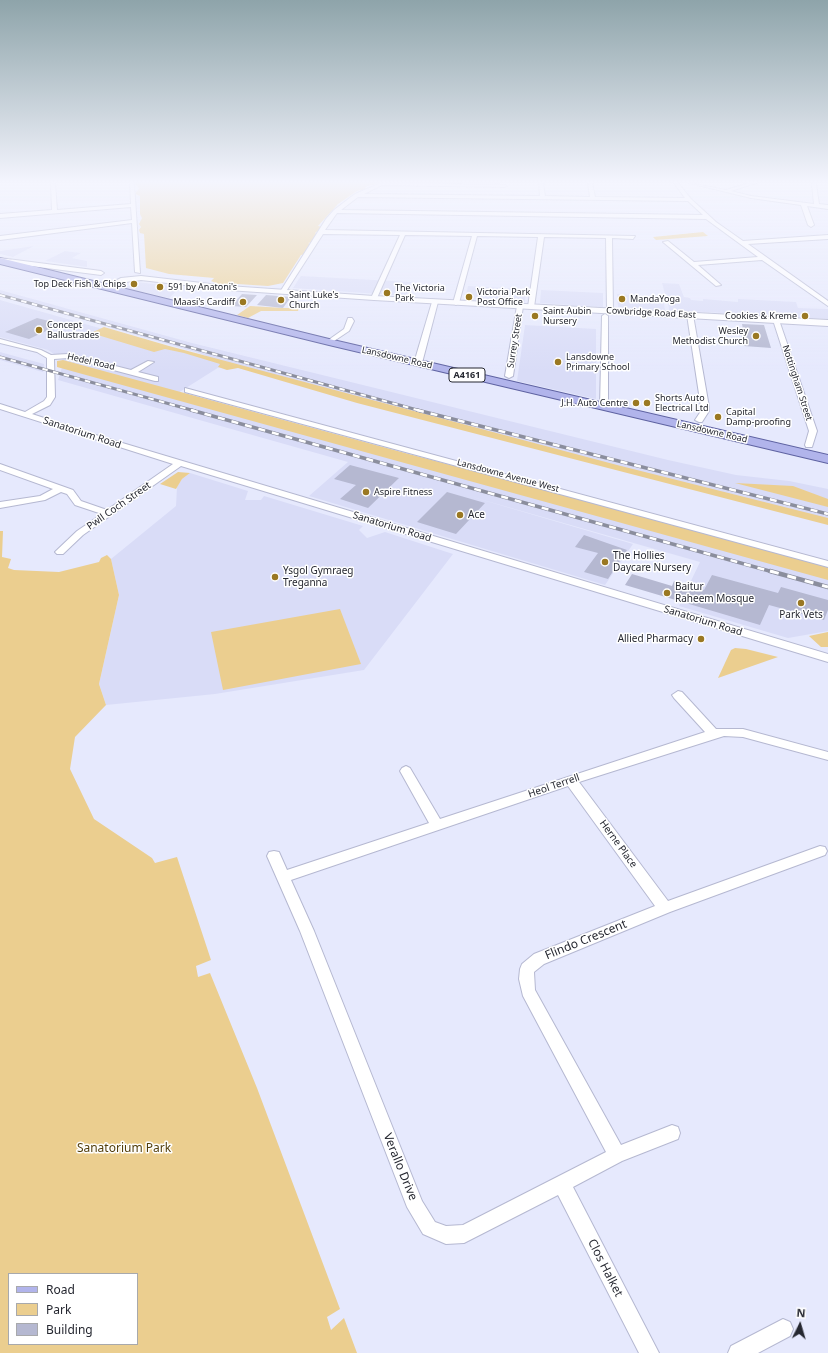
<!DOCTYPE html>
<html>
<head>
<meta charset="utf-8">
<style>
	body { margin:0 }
	#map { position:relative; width:828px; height:1353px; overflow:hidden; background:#e6e9fd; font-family:"Noto Sans",sans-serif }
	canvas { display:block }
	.legend { position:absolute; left:8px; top:1273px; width:130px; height:72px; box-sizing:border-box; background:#fff; border:1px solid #a8a9ac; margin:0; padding:5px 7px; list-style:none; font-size:12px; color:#252730 }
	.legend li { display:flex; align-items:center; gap:8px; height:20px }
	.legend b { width:20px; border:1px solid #a8a9ac }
	.north { position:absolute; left:780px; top:1305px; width:40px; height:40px; -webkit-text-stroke:3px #fff; paint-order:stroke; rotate:5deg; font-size:11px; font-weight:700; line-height:16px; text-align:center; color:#252730 }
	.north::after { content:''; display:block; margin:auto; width:14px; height:18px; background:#252730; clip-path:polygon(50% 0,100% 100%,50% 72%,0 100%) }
</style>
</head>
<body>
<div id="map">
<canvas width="828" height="1353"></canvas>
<ul class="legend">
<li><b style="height:5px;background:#b1b4eb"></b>Road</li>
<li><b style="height:11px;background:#ebce8f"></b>Park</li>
<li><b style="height:11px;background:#b5b8d1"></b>Building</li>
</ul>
<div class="north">N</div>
</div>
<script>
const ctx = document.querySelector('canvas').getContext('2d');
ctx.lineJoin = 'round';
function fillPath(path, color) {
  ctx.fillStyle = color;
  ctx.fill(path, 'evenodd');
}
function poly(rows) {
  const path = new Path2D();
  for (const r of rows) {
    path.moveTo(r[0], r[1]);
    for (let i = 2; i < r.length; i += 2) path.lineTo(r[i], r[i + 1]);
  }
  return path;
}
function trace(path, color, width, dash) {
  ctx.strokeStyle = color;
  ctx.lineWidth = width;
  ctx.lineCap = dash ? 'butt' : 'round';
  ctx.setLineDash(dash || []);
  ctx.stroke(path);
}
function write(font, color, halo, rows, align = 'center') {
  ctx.font = font + ' "Noto Sans",sans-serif';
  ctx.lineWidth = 3;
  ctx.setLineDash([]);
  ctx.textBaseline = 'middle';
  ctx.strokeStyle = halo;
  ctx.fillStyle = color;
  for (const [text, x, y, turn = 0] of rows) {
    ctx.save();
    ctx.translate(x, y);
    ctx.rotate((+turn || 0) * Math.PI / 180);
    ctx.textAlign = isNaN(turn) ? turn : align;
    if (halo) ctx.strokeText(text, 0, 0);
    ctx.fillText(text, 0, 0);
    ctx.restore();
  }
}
fillPath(poly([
	[34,246,13,257,0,254,0,251],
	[65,251,81,253,72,258,87,261,87,267,45,261],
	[301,276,411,282,406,296,293,288],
	[136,282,181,287,169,298,125,288,132,283],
	[662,283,679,284,684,297,690,298,691,300,703,301,703,299,738,302,738,299,796,302,798,308,828,309,828,319,669,310,667,294,665,294],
	[468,286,526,289,525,302,465,299],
	[0,290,192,343,668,460,736,475,789,481,828,489,828,523,224,364,178,393,828,567,828,631,788,638,679,606,700,562,462,494,633,544,605,585,309,496,348,462,58,380,64,361,48,350,0,337,0,300,220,362,199,353,0,296],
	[541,290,603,293,603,307,540,303],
	[617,294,663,297,665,310,618,307],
	[525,325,596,329,596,399,517,381],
	[0,352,44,364,43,372,0,360],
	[190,473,248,491,245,500,261,500,264,496,363,526,359,530,367,538,385,532,453,554,364,670,215,694,106,705,99,684,119,595,111,559,176,506,177,487,182,479]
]), '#d9dcf7');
fillPath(poly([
	[134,183,384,183,367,186,365,187,366,189,357,191,338,204,318,226,323,227,315,233,318,235,313,242,308,243,315,246,308,254,301,255,283,283,268,286,237,284,221,285,211,281,214,278,169,274,146,268,144,234,140,233,139,230,141,227,139,224,142,218,140,214,140,196,135,194,139,188],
	[703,232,708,236,656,240,653,237],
	[250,306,284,308,299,308,298,311,261,311,248,318,237,315],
	[104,327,169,346,617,465,828,518,828,525,357,403,238,368,227,370,218,367,220,364,184,353,165,349,154,352,91,333],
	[63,360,405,453,653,518,660,521,828,567,828,580,57,367,57,361],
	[178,472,190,473,182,479,176,489,160,484],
	[735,483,793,486,828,499,828,507],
	[0,531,3,531,2,557,11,559,8,568,14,570,59,572,99,562,101,558,107,555,111,559,119,595,99,684,106,705,75,737,70,769,94,819,152,858,155,863,177,857,211,960,196,966,198,977,210,973,257,1088,340,1309,327,1317,331,1330,344,1318,357,1353,0,1353],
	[9,1274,137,1274,137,1344,9,1344],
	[340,609,361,664,223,690,211,632],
	[828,632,828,647,821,647,809,636],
	[735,648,746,649,778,657,718,678,731,650]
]), '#ebce8f');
fillPath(poly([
	[242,294,257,295,246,307,231,306],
	[266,295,291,297,283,308,257,305],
	[37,318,61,324,29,339,5,332],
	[742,324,764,325,771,348,744,346,741,334,744,334],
	[350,465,399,478,368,508,340,499,356,485,334,479],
	[447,492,485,503,456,534,417,522],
	[584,535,627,550,608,579,584,572,598,553,575,547],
	[632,574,672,586,674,581,704,590,712,575,778,593,781,587,828,600,828,610,824,620,769,605,760,625,625,585]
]), '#b5b8d1');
const minor = poly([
	[51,183,55,183,57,210,131,204,130,183,134,183,140,273,135,272,132,223,0,240,0,236,132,220,131,207,0,218,0,214,52,210,51,183],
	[381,183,505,185,507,186,505,187,382,185,364,194,540,196,539,183,543,183,545,196,590,197,588,183,592,183,595,197,685,198,674,183,678,183,691,199,716,222,743,241,828,235,828,239,748,244,828,301,828,306,762,260,698,265,721,285,716,286,663,242,668,241,694,262,758,257,706,219,337,213,325,230,635,236,633,239,612,238,613,311,610,313,607,311,606,238,544,237,534,307,531,309,528,307,538,237,477,236,459,303,456,305,453,303,472,236,405,235,377,298,374,300,371,298,400,235,323,234,285,293,281,293,280,292,326,219,334,210,355,194,381,183],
	[358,197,688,201,703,215,341,210,358,197],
	[689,183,726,190,750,183,756,183,731,191,751,196,814,204,812,184,814,183,816,184,819,204,828,205,828,209,807,206,814,225,811,227,808,225,801,205,751,198,689,183],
	[0,258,101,271,104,273,101,275,0,262,0,258],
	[435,300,438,302,422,363,415,365,414,363,432,302,435,300],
	[520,304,523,306,513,376,509,378,505,376,517,306,520,304],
	[690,313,693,315,709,407,709,411,702,422,699,422,695,420,701,411,701,407,687,315,690,313],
	[605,314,608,316,608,407,604,409,600,407,602,316,605,314],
	[348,318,352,318,354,321,349,331,331,343,327,343,327,341,344,329,348,318],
	[776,318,779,320,817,431,812,447,806,447,805,445,809,431,773,320,776,318],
	[0,339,41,350,51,355,68,354,131,370,148,361,154,362,138,372,158,377,158,381,155,381,68,358,54,359,55,397,50,405,32,414,99,436,828,654,828,662,181,466,83,535,63,554,57,554,55,552,57,550,77,531,102,514,75,505,67,494,61,492,45,500,0,508,0,502,40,496,53,489,0,470,0,464,73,490,81,501,107,510,173,464,0,409,0,404,25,412,44,401,47,397,47,358,37,352,0,343,0,339],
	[185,388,828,561,828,567,185,392,185,388],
	[678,691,682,692,716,729,743,729,828,752,828,760,743,737,724,736,579,782,668,901,820,846,825,847,827,851,825,855,670,912,544,964,534,972,535,990,621,1145,672,1125,678,1127,680,1133,678,1139,622,1161,573,1187,659,1353,639,1353,558,1195,464,1243,446,1244,423,1234,407,1207,300,931,267,856,269,852,274,851,279,852,287,870,429,823,400,771,402,768,406,766,410,768,440,819,705,732,674,698,672,695,678,691],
	[568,786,655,906,534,954,522,964,520,969,519,979,523,996,606,1152,463,1225,446,1226,435,1222,422,1201,314,931,291,880,568,786],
	[783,1319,790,1322,793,1329,790,1336,758,1353,728,1353,731,1346,783,1319]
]);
const tertiary = poly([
	[141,276,228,286,374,296,828,320,828,326,374,300,228,290,141,280,126,282,107,289,103,287,121,278,141,276]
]);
const primary = poly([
	[0,258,329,339,828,455,828,463,329,345,0,264,0,258]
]);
trace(minor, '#b5b8d1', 2);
trace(tertiary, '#b5b8d1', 2);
trace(primary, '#5e62a1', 2);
fillPath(minor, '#fff');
fillPath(tertiary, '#fff');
fillPath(primary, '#b1b4eb');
const railFar2 = poly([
	[0,295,421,411],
	[0,357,195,411]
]);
const railFar1 = poly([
	[191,410,773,572],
	[417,410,828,514]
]);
const rail = poly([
	[770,571,828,587]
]);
trace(railFar2, '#8b8e9d', 3);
trace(railFar1, '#8b8e9d', 3.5);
trace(rail, '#8b8e9d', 4.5);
trace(railFar2, '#fff', 2, [5.5]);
trace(railFar1, '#fff', 2.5, [7]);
trace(rail, '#fff', 3, [9]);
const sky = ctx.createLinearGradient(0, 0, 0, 372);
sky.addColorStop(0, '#8ea4aa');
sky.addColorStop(0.49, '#f4f5fe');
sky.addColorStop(1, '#f4f5fe00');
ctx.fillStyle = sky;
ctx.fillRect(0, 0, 828, 372);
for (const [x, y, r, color] of [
	[134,284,4,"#9a7822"],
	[160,287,4,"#9a7822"],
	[387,293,4,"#9a7822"],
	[469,297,4,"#9a7822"],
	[622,299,4,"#9a7822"],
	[281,300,4,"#9a7822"],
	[243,302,4,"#9a7822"],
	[535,316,4,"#9a7822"],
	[805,316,4,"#9a7822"],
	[39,330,4,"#9a7822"],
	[756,336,4,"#9a7822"],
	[558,362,4,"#9a7822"],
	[636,403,4,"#9a7822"],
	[647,403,4,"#9a7822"],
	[718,417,4,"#9a7822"],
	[366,492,4,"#9a7822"],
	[460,515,4,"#9a7822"],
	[605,562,4,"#9a7822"],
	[275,577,4,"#9a7822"],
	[667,593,4,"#9a7822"],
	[801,603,4,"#9a7822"],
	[701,639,4,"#9a7822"]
]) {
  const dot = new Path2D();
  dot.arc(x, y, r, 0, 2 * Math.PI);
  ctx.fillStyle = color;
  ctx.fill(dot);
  trace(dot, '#fff', 1.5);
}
write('9px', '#252730', '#fff', [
	["Top Deck Fish & Chips",126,284,"right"],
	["591 by Anatoni's",168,287],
	["The Victoria",395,288],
	["Park",395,298],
	["Victoria Park",477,292],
	["Post Office",477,302],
	["Saint Luke's",289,295],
	["Church",289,305],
	["MandaYoga",630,299],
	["Maasi's Cardiff",235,302,"right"],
	["Saint Aubin",543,311],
	["Nursery",543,321],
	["Cookies & Kreme",797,316,"right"],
	["Concept",47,325],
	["Ballustrades",47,335],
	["Wesley",748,331,"right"],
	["Methodist Church",748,341,"right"],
	["Lansdowne",566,357],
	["Primary School",566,367],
	["Shorts Auto",655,398],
	["Electrical Ltd",655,408],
	["J.H. Auto Centre",628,403,"right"],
	["Capital",726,412],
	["Damp-proofing",726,422],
	["Aspire Fitness",374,492]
], 'left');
write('9px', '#252730', '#fff', [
	["Cowbridge Road East",651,313,3],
	["Surrey Street",515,341,-81],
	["Lansdowne Road",397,358,13],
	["Hedel Road",91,362,13],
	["Nottingham Street",797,383,72],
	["Lansdowne Road",712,432,13],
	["Lansdowne Avenue West",508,476,15]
]);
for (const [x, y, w] of [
	[467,375,36]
]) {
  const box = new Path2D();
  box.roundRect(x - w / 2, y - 7, w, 14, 3);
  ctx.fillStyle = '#fff';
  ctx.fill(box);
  trace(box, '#252730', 1);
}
write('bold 9px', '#252730', null, [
	["A4161",467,375]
]);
write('10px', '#252730', '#fff', [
	["Sanatorium Road",82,433,18],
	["Pwll Coch Street",119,506,-35],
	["Sanatorium Road",392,527,17],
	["Sanatorium Road",703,621,17],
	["Heol Terrell",554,786,-19],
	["Herne Place",618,844,54]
]);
write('10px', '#252730', '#fff', [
	["Ace",468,515],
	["The Hollies",613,556],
	["Daycare Nursery",613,568],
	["Ysgol Gymraeg",283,571],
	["Treganna",283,583],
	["Baitur",675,587],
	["Raheem Mosque",675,599],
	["Park Vets",801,615,"center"],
	["Allied Pharmacy",693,639,"right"]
], 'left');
write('12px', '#252730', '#fff', [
	["Flindo Crescent",586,940,-22],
	["Verallo Drive",400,1167,68],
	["Clos Halket",605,1268,63]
]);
write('12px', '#523e0a', '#fff', [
	["Sanatorium Park",124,1149]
]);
</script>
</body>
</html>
